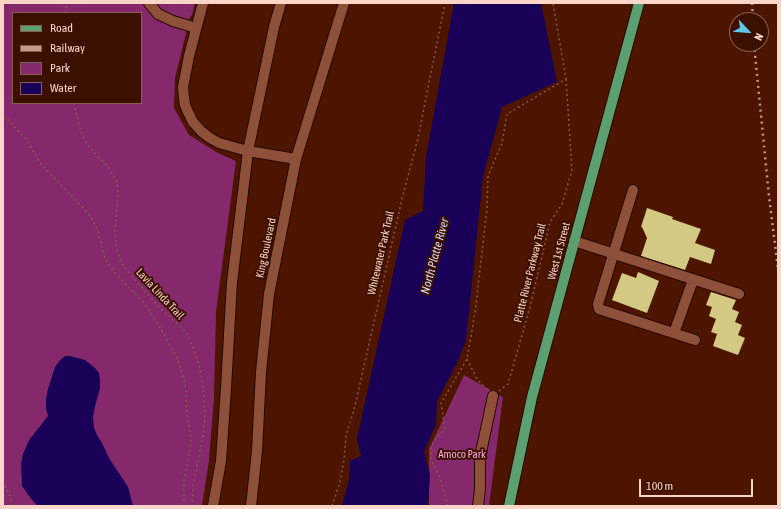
<!DOCTYPE html>
<html>
<head>
<meta charset="utf-8">
<style>
	body { margin:0 }
	#map { position:relative; width:781px; height:509px; overflow:hidden; background:#4d1400; font-family:"Asap Condensed",sans-serif }
	canvas { display:block }
	.frame { position:absolute; inset:0; border:4px solid #fad5c8; pointer-events:none }
	.legend { position:absolute; left:12px; top:12px; width:130px; height:92px; box-sizing:border-box; background:#3c1001; border:1px solid #885f51; margin:0; padding:5px 7px; list-style:none; font-size:12px; color:#fad5c8 }
	.legend li { display:flex; align-items:center; gap:8px; height:20px }
	.legend b { width:20px; border:1px solid #885f51 }
	.north { position:absolute; left:729px; top:12px; width:40px; height:40px; box-sizing:border-box; background:#3c1001; border:1px solid #885f51; border-radius:50%; rotate:116deg; font-size:11px; font-weight:700; line-height:16px; text-align:center; color:#fad5c8 }
	.north::after { content:''; display:block; margin:auto; width:14px; height:18px; background:#5cc7e8; clip-path:polygon(50% 0,100% 100%,50% 72%,0 100%) }
	.scale { position:absolute; left:639px; top:479px; width:114px; height:18px; box-sizing:border-box; border:2px solid #fad5c8; border-top:0; padding-left:5px; font-size:12px; line-height:14px; white-space:nowrap; color:#fad5c8; -webkit-text-stroke:3px #3c1001; paint-order:stroke }
</style>
</head>
<body>
<div id="map">
<canvas width="781" height="509"></canvas>
<div class="frame"></div>
<ul class="legend">
<li><b style="height:5px;background:#5c9f70"></b>Road</li>
<li><b style="height:5px;background:#c49889"></b>Railway</li>
<li><b style="height:11px;background:#85296c"></b>Park</li>
<li><b style="height:11px;background:#180157"></b>Water</li>
</ul>
<div class="north">N</div>
<div class="scale">100 m</div>
</div>
<script>
const ctx = document.querySelector('canvas').getContext('2d');
ctx.lineJoin = 'round';
function fillPath(path, color) {
  ctx.fillStyle = color;
  ctx.fill(path, 'evenodd');
}
function poly(rows) {
  const path = new Path2D();
  for (const r of rows) {
    path.moveTo(r[0], r[1]);
    for (let i = 2; i < r.length; i += 2) path.lineTo(r[i], r[i + 1]);
  }
  return path;
}
function trace(path, color, width, dash) {
  ctx.strokeStyle = color;
  ctx.lineWidth = width;
  ctx.lineCap = dash ? 'butt' : 'round';
  ctx.setLineDash(dash || []);
  ctx.stroke(path);
}
function write(font, color, halo, rows, align = 'center') {
  ctx.font = font + ' "Asap Condensed",sans-serif';
  ctx.lineWidth = 4;
  ctx.setLineDash([]);
  ctx.textBaseline = 'middle';
  ctx.strokeStyle = halo;
  ctx.fillStyle = color;
  for (const [text, x, y, turn = 0] of rows) {
    ctx.save();
    ctx.translate(x, y);
    ctx.rotate((+turn || 0) * Math.PI / 180);
    ctx.textAlign = isNaN(turn) ? turn : align;
    if (halo) ctx.strokeText(text, 0, 0);
    ctx.fillText(text, 0, 0);
    ctx.restore();
  }
}
fillPath(poly([
	[3,3,195,3,192,15,190,17,175,78,174,108,189,135,218,153,236,161,216,312,214,399,209,460,202,506,3,506],
	[13,13,141,13,141,103,13,103],
	[464,375,503,397,489,506,429,506,429,449]
]), '#85296c');
fillPath(poly([
	[454,3,541,3,557,82,502,107,483,176,466,340,458,361,437,401,436,424,424,452,430,474,428,506,342,506,349,480,350,461,361,456,357,439,405,220,423,211,426,157],
	[65,356,70,356,85,360,95,368,99,373,100,380,100,388,95,406,93,417,94,428,97,435,102,443,109,458,128,487,133,506,38,506,32,500,22,486,21,465,23,454,29,440,48,416,46,409,46,399,48,389,55,367,60,360]
]), '#180157');
fillPath(poly([
	[647,208,673,217,672,219,701,229,695,243,715,250,711,264,690,257,685,270,641,256,647,238,642,227,641,227],
	[638,272,659,281,647,313,612,300,622,273,636,278],
	[711,292,736,300,732,309,739,312,735,322,742,325,738,335,745,338,738,355,713,346,717,334,711,332,716,319,709,316,712,307,706,305]
]), '#d4c982');
const minor = poly([
	[149,3,158,14,173,21,196,28],
	[203,3,189,56,183,87,184,98,185,105,188,112,193,122,201,131,210,138,219,143,248,151,296,159],
	[633,190,598,304,599,309,695,340],
	[574,241,739,294],
	[674,333,693,280],
	[213,506,221,461,226,388,232,282,248,151,274,27,281,3],
	[251,506,257,451,261,372,269,294,296,159,344,3],
	[478,506,480,489,480,457,493,396]
]);
const major = poly([
	[509,506,532,397,639,3]
]);
trace(minor, '#260801', 12);
trace(major, '#260801', 12);
trace(poly([
	[65,13,67,3],
	[74,103,79,126,86,143,91,149,110,169,114,176,117,182,118,194,115,231,116,244,120,260,124,267,160,308,182,328,187,334,191,342,199,365,203,385,205,415,203,435,193,487,192,506],
	[3,117,7,119,12,124,26,139,40,163,85,210,92,219,99,233,103,252,107,262,114,272,142,301,149,310,164,334,178,360,184,379,186,393,187,415,191,438,190,451,184,480,184,506],
	[467,359,477,379,488,391],
	[499,391,508,384,530,307,550,222,562,204,572,170,566,79],
	[3,481,10,496,12,506],
	[332,506,340,482,344,460,346,435,354,410,402,199,418,138,445,3],
	[448,506,439,475,431,460,431,448,436,438,445,429,441,403,467,359,475,313,487,208,488,176,502,143,507,114,566,79,553,3]
]), '#8b5947', 1.5, [2, 3]);
trace(minor, '#8f5039', 10);
trace(major, '#5c9f70', 10);
trace(poly([
	[752,3,753,20],
	[754,44,769,196,778,269]
]), '#c49889', 2.5, [2, 4]);
write('11px', '#fad5c8', '#3c1001', [
	["King Boulevard",266,248,-78],
	["West 1st Street",559,251,-75],
	["Whitewater Park Trail",381,253,-77],
	["Platte River Parkway Trail",530,273,-76],
	["Lavia Linda Trail",160,294,47]
]);
write('11px', '#feaae1', '#3c1001', [
	["Amoco Park",462,455]
]);
write('italic 12px', '#d4d7f4', '#3c1001', [
	["North Platte River",435,256,-75]
]);
</script>
</body>
</html>
